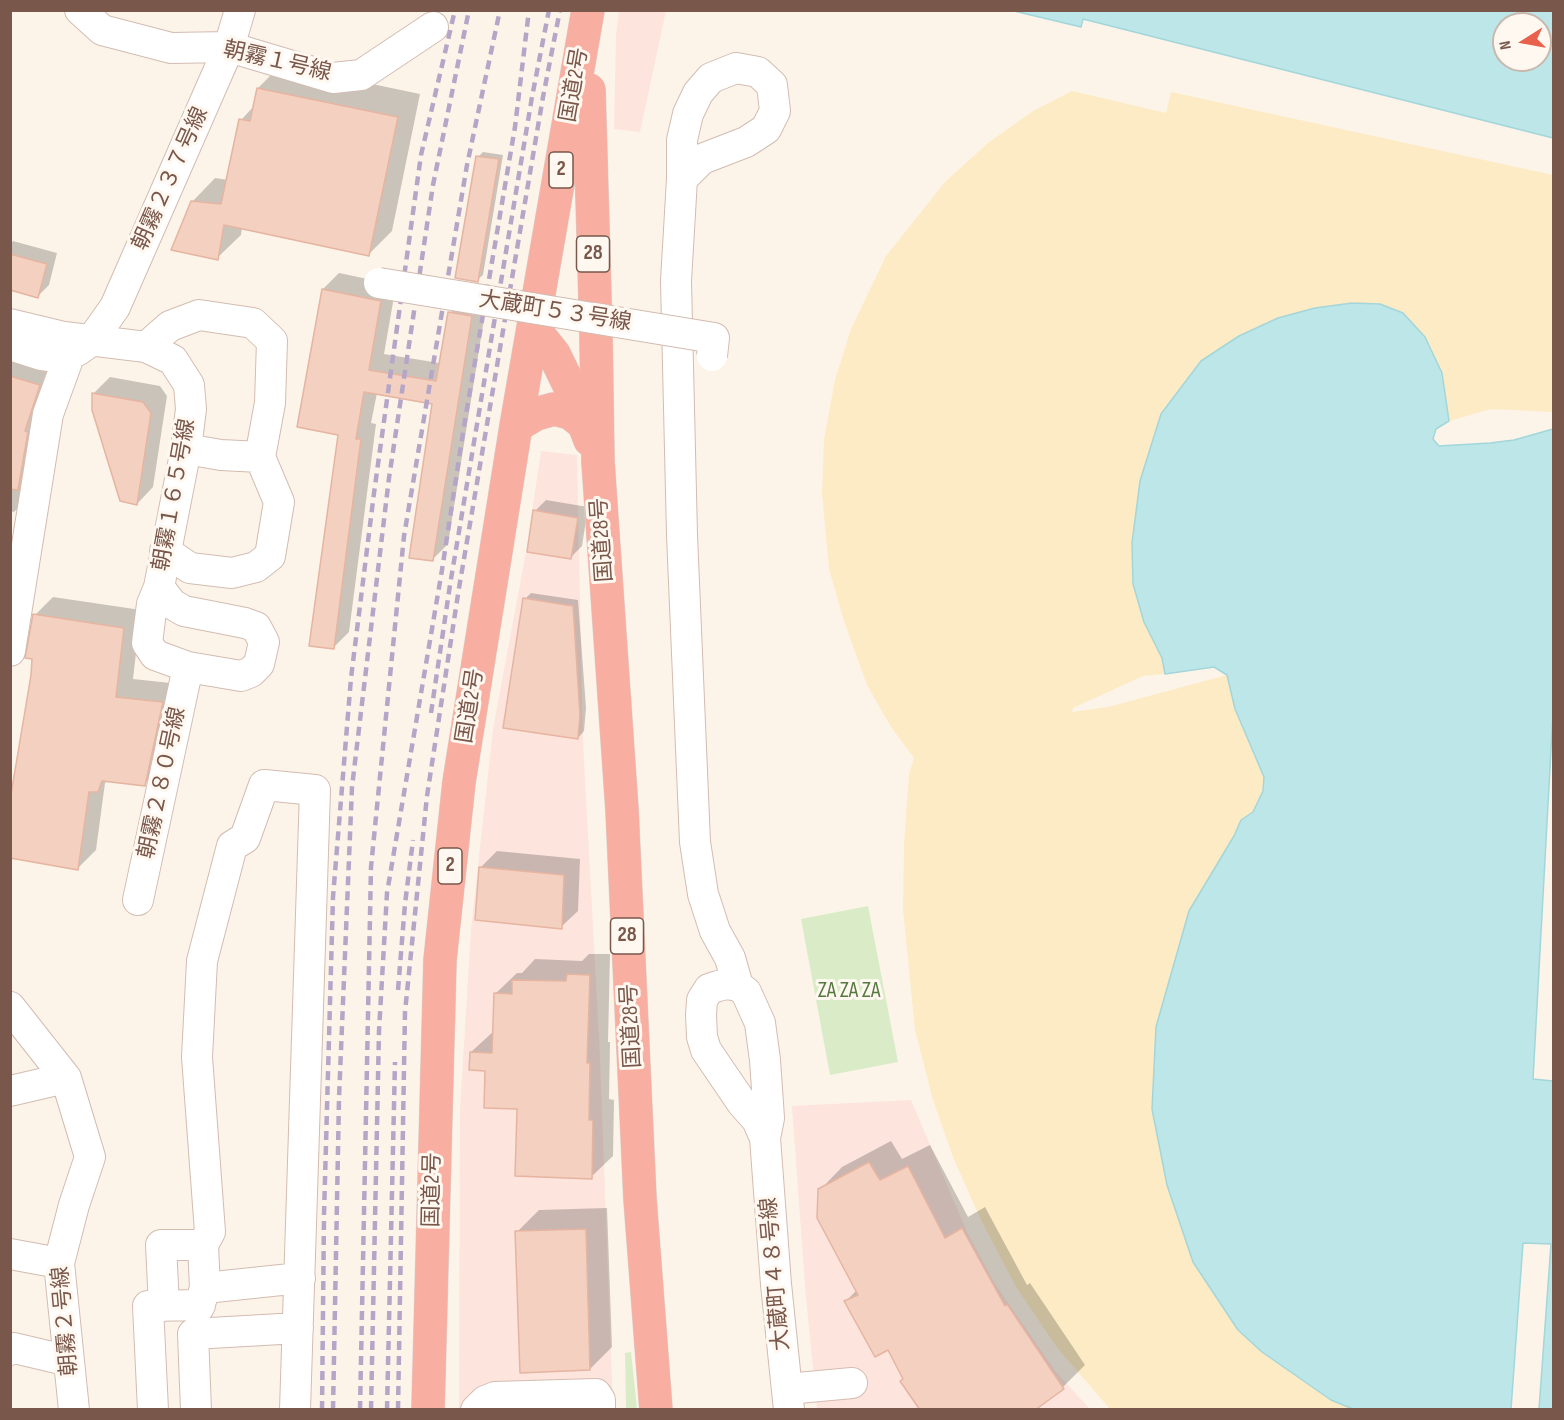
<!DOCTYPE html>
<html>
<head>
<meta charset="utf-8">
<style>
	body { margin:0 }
	#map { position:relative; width:1564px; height:1420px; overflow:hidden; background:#fdf4e9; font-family:"Sofia Sans Condensed",sans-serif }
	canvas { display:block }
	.frame { position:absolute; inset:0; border:12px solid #79574b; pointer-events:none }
	.north { position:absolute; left:1492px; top:12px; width:60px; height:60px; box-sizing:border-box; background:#fff8f0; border:2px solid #c9b8ae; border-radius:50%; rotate:259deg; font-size:16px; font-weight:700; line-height:24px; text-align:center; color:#79574b }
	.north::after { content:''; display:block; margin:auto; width:21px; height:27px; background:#e8614d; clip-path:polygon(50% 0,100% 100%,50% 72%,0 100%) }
</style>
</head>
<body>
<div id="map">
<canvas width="1564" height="1420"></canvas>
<div class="frame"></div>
<div class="north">N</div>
</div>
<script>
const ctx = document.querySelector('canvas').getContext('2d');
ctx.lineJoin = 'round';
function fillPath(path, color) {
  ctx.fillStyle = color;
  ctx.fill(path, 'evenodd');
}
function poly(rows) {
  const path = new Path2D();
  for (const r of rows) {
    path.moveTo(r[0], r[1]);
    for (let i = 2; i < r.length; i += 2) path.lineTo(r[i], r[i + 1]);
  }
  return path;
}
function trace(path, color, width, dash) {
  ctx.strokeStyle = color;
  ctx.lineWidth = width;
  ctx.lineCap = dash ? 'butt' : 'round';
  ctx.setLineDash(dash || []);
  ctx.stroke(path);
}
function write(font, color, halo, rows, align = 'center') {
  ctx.font = font + ' "Sofia Sans Condensed","Noto Sans JP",sans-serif';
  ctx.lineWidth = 6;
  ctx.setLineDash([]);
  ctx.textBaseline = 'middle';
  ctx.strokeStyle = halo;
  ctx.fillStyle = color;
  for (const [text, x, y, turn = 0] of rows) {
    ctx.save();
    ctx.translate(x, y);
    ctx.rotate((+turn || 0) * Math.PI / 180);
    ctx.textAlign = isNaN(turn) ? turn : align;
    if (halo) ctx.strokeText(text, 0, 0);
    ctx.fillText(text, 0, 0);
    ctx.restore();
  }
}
fillPath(poly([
	[619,11,666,11,640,132,614,129,616,36],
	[541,451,577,455,583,741,600,1056,613,1409,459,1410,460,1109,471,930,493,729,526,552],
	[911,1100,967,1232,995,1284,1056,1372,1090,1409,817,1409,805,1287,792,1106]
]), '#fde4dd');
fillPath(poly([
	[868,906,898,1062,830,1075,801,919],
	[631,1352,637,1409,626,1409,625,1353]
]), '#d9ecc7');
fillPath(poly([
	[1072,91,1166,113,1171,92,1553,175,1553,412,1491,409,1449,421,1442,373,1201,361,1161,414,1140,481,1144,622,1162,658,1165,674,1143,676,1073,708,1072,712,1108,707,1227,675,1235,709,1264,777,1263,791,1253,812,1241,820,1234,836,1152,1109,1167,1185,1193,1262,1238,1330,1262,1352,1331,1400,1353,1409,1110,1409,1058,1349,1016,1287,980,1218,953,1157,933,1100,915,1030,903,909,904,844,909,774,914,758,891,727,867,685,844,621,829,569,822,493,824,439,835,380,851,329,886,256,945,182,988,143,1033,111]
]), '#fcebc4');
const water = poly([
	[1014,11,1553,11,1553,138,1083,19,1081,27,1014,11],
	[1504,24,1540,24,1540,60,1504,60,1504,24],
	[1352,303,1380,304,1403,313,1425,337,1442,373,1449,421,1436,429,1433,439,1439,446,1490,443,1514,440,1553,429,1553,713,1533,1079,1553,1081,1553,1409,1539,1409,1551,1244,1523,1243,1511,1409,1353,1409,1331,1400,1262,1352,1238,1330,1193,1262,1167,1185,1152,1109,1156,1027,1189,911,1234,836,1241,820,1253,812,1263,791,1264,777,1235,709,1227,675,1214,667,1165,674,1162,658,1144,622,1133,584,1132,543,1140,481,1161,414,1201,361,1239,336,1278,318,1315,308,1352,303]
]);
fillPath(water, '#bde6e8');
trace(water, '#a3d6da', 1.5);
fillPath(poly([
	[281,65,420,94,392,231,369,254,242,227,241,235,217,258,192,202,215,178,228,180,241,120,255,105,258,88],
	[483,152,503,155,483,275,477,280,478,157],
	[13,241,57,253,49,285,38,296,10,289,10,244],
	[339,273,396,285,384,354,439,363,450,313,466,297,487,300,448,544,432,560,434,403,377,393,371,423,376,424,349,632,333,648,339,434,323,289],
	[10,354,56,369,31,495,14,512,10,511],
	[110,377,160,386,167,396,153,487,137,504,93,394],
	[546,500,588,507,582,546,571,557,535,511],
	[531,593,578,600,586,708,584,731,578,738,525,599],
	[53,597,141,610,133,679,180,684,163,766,144,784,108,780,105,783,96,850,78,868,33,675,35,615],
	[497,851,580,859,578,911,561,927,480,868],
	[589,954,610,954,608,1042,610,1042,609,1099,614,1100,613,1156,591,1177,519,1108,471,1052,494,1031,495,994,517,973,522,973,535,959,582,961],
	[891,1141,902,1159,930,1145,968,1217,985,1207,1027,1285,1030,1283,1085,1365,1063,1387,904,1378,889,1348,846,1301,857,1290,820,1190,842,1167],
	[607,1208,612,1347,590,1369,517,1232,539,1210]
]), '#0003');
const building = poly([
	[257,88,398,117,369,256,224,225,218,260,171,250,191,201,221,204,239,119,250,121,257,88],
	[476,156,499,159,478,282,455,278,476,156],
	[10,254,47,264,38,298,10,290,10,254],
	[322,289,381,301,369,370,436,381,448,312,472,316,433,561,409,558,432,404,364,392,356,439,361,439,334,649,309,646,338,435,297,427,322,289],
	[10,376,40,385,25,431,28,432,18,490,10,489,10,376],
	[92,393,143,402,151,413,137,505,120,501,92,410,92,393],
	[533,510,578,518,571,559,527,552,533,510],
	[523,598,573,606,580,715,578,739,503,728,523,598],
	[33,614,124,628,116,697,163,702,145,786,102,781,98,792,89,792,78,870,10,858,10,800,31,675,32,659,25,658,33,614],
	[479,867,564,875,562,929,475,920,479,867],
	[567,974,590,975,587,1063,590,1063,589,1120,593,1120,592,1179,515,1176,517,1109,484,1108,485,1071,469,1070,470,1052,492,1053,494,993,512,994,512,980,566,981,567,974],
	[869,1162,880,1180,908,1166,945,1238,962,1228,1005,1306,1007,1304,1064,1389,1035,1410,920,1410,900,1381,903,1379,888,1350,875,1357,844,1301,858,1295,817,1218,818,1189,869,1162],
	[586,1229,590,1370,520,1373,515,1231,586,1229]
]);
fillPath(building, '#f3d0c0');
trace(building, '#e6b4a0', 1.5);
const minor = poly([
	[80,10,102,30,171,48,229,47,333,78,361,75,433,27],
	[682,179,702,159,746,142,766,129,775,111,772,85,758,72,736,68,711,78,698,93,688,114,682,140,682,179,676,281,682,535,695,842,703,894,715,931,730,958,738,986],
	[10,324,64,337,146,347,173,360,189,385,191,409,186,449,159,587,152,604,147,643,155,655,188,667,241,676,251,672,259,664,264,642,256,627,245,623,184,611,172,604,159,587],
	[10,345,41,355,68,359],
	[146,347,170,326,199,315,253,323,272,341,270,403,260,457,279,502,270,556,256,567,232,573,190,568,165,551],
	[77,351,91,341,115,307,229,47,240,10],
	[186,449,221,455,260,457],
	[10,651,48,414,68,359],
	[138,900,188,667],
	[10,1007,66,1078,90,1157,74,1205,59,1263,74,1410],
	[10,1091,66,1078],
	[765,1138,757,1120,742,1103,706,1050,702,1037,701,1015,702,1000,709,989,718,986,727,984,738,986,746,992,760,1023,765,1060,769,1118,765,1138,776,1284,789,1410],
	[10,1254,59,1263],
	[205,1288,203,1245,210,1232,197,1057,202,961,232,846,245,838,264,785,315,790,295,1410],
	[164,1306,161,1245,203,1245],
	[199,1307,205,1288,300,1278],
	[10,1350,14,1348,69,1361],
	[787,1389,852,1383],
	[153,1410,148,1306,200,1305],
	[196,1410,193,1334,298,1328],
	[476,1410,485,1401,495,1397,596,1394,600,1400,600,1410]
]);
const highway = poly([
	[589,90,596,335,598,462,622,810,640,1199,656,1410],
	[534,329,554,354,569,385,590,440],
	[516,426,536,414,554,409,570,413,584,424],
	[428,1410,440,960,459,782,516,426,588,10]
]);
trace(minor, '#d3bcb1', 32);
trace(highway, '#dcd3d0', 34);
trace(minor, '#fff', 30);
trace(highway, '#f8aea0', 33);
trace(poly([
	[431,713,450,585,532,97,549,10],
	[398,990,405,904,413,840],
	[322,1410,324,1215,333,897,351,678,374,493,421,155,455,10],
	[333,1410,339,1098,352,787,389,478,433,185,469,10],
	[360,1410,371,867,404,536,467,165,500,10],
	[371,1410,379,1031,387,893,442,570,464,426,515,127,529,10],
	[387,1410,395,1062],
	[398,1410,405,1012,427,796,459,588,543,97,560,10]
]), '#b5a6c8', 4.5, [9, 6]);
const minorBridge = poly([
	[379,283,714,338,712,356]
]);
trace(minorBridge, '#d3bcb1', 32, []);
trace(minorBridge, '#fff', 30);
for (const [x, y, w] of [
	[561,170,24],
	[593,254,33],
	[450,866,24],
	[627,936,33]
]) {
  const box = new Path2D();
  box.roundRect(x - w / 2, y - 18, w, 36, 4.5);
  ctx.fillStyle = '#fff8f0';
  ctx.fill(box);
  trace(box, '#79574b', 1.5);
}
write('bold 21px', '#79574b', null, [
	["2",561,170],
	["28",593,254],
	["2",450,866],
	["28",627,936]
]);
write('22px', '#79574b', '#fff8f0', [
	["朝霧１号線",277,62,13],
	["国道2号",575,85,-80],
	["朝霧２３７号線",171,179,-66],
	["大蔵町５３号線",555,312,9],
	["朝霧１６５号線",175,495,-80],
	["国道28号",603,540,-94],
	["国道2号",471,706,-81],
	["朝霧２８０号線",163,783,-78],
	["国道28号",632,1026,-93],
	["国道2号",433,1190,-89],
	["大蔵町４８号線",776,1274,-95],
	["朝霧２号線",66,1321,-95]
]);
write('22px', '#567940', '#fff8f0', [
	["ZA ZA ZA",849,991]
]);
</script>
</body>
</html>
